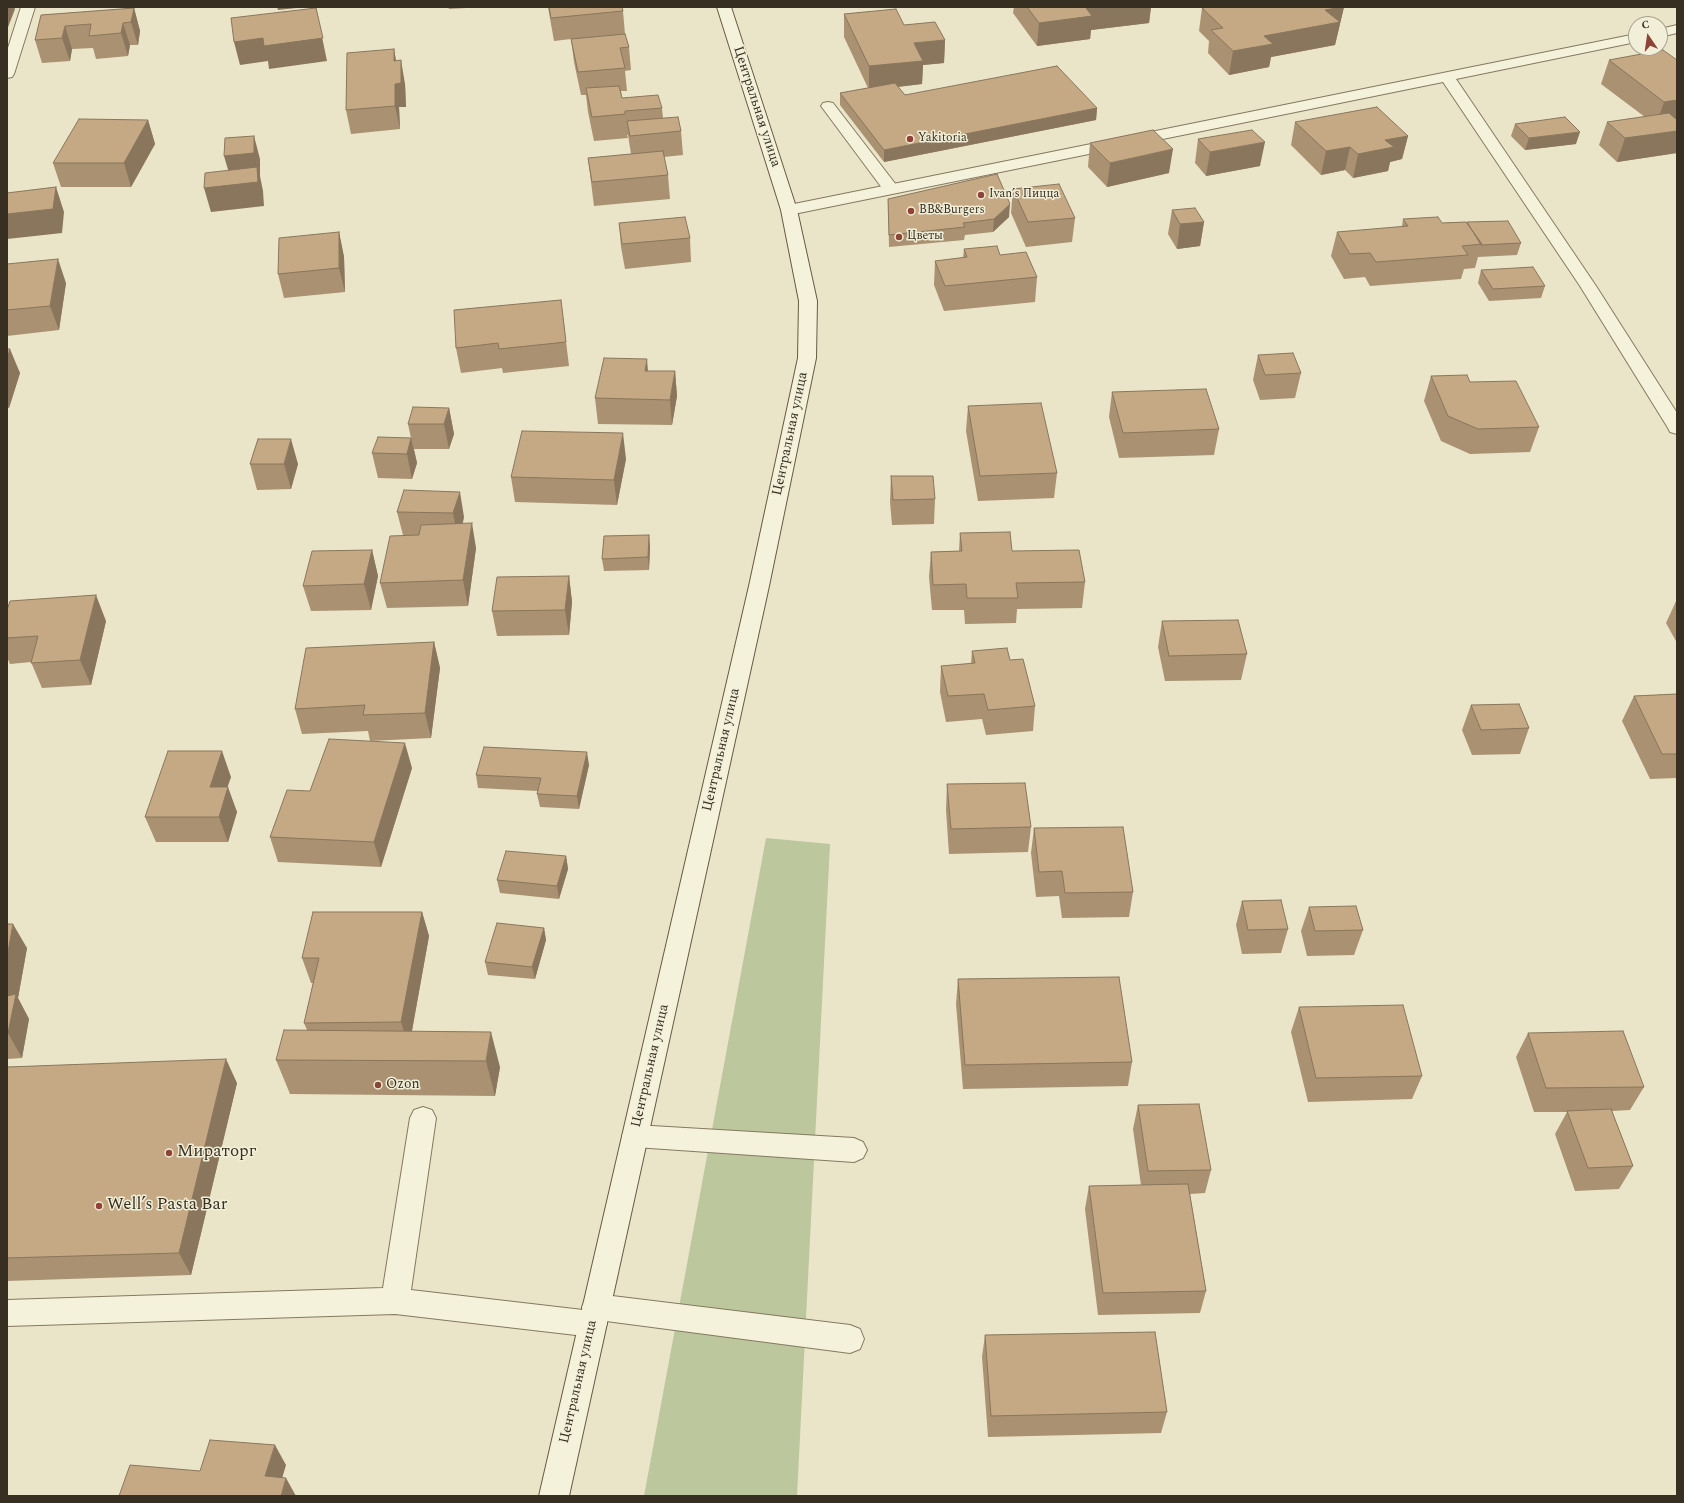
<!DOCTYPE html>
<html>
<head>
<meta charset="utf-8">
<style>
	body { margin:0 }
	#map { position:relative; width:1684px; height:1503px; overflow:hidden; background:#eae5c9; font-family:Spectral,serif }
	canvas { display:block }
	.frame { position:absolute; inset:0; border:8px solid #372f22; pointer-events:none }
	.north { position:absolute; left:1628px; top:16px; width:40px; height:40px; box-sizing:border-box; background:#f2efd8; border:1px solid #a7a28f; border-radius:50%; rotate:347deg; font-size:11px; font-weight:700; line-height:16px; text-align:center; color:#372f22 }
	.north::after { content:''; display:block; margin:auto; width:14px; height:18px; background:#8d4436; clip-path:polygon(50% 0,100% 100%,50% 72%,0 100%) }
</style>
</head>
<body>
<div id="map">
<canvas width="1684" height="1503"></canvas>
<div class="frame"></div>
<div class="north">С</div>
</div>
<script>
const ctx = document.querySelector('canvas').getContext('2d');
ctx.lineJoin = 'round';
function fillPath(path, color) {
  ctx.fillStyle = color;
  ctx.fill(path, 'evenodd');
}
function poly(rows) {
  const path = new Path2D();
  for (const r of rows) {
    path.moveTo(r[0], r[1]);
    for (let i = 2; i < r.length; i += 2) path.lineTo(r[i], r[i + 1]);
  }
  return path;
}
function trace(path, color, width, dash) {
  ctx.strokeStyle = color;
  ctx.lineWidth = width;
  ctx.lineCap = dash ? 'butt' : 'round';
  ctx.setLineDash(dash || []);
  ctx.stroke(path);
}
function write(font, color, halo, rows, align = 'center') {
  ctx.font = font + ' Spectral,serif';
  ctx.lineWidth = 3;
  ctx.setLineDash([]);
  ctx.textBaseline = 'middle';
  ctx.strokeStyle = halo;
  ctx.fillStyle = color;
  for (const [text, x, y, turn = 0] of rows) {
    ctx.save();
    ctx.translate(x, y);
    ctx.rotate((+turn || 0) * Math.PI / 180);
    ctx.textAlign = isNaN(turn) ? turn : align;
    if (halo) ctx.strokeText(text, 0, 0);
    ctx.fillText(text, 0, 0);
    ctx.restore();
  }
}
fillPath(poly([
	[766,838,830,844,797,1496,644,1496]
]), '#bcc79e');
const lane = poly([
	[21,7,35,7,14,74,12,77,7,78,7,51,21,7],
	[828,102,833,103,897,186,899,189,897,192,885,192,821,106,823,103,828,102],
	[423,1107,432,1110,436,1118,411,1290,583,1310,582,1307,586,1298,596,1294,850,1325,860,1329,864,1339,860,1349,850,1353,606,1321,607,1324,603,1333,593,1337,395,1314,7,1326,7,1300,383,1288,410,1118,414,1110,423,1107],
	[635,1125,854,1138,863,1142,867,1150,863,1158,854,1162,635,1147,626,1144,622,1136,626,1128,635,1125]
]);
const street = poly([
	[1677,25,1677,33,1660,37,1660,29,1677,25],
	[1636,34,1636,42,1456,79,1596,286,1677,413,1677,434,1670,432,1668,428,1580,286,1443,82,789,215,783,213,781,210,783,207,789,205,1636,34]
]);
const secondary = poly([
	[717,7,731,7,797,210,817,301,816,358,769,586,569,1496,539,1496,749,586,798,358,799,301,781,210,717,7]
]);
trace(lane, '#857960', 2);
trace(street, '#857960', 2);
trace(secondary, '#675a43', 2);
fillPath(lane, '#f5f2dc');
fillPath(street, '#f5f2dc');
fillPath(secondary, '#f5f2dc');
fillPath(poly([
	[448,7,466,7,466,8,449,9],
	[548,7,622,7,623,11,625,34,629,47,631,70,625,71,627,91,621,91,622,98,662,108,663,118,681,131,683,155,664,157,668,175,670,199,594,206,588,158,631,154,628,135,627,135,628,138,594,141,588,112,586,95,581,95,574,62,571,39,554,41],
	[1014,7,1151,7,1149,23,1091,30,1090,39,1037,46,1013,13],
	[1209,7,1344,7,1335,45,1271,57,1269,67,1229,75,1208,53,1209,41,1199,31,1202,8],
	[134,8,140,31,138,45,130,45,128,56,96,59,93,48,72,49,70,61,42,63,35,40,41,15],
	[844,14,904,25,945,40,944,63,923,65,922,84,898,87,905,95,1097,108,1096,120,884,162,840,105,840,93,868,88,844,37],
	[394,49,396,61,405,84,406,107,399,107,400,129,351,134,346,110],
	[1609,60,1677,60,1677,153,1617,162,1599,145,1607,122,1645,117,1601,84],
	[148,120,155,144,131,187,61,187,53,163],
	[1295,122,1408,136,1402,159,1390,162,1388,171,1353,178,1345,170,1321,175,1291,145],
	[1515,124,1576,144,1525,150,1511,136],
	[1198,139,1260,166,1206,176,1195,163],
	[1090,143,1169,173,1107,187,1088,167],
	[1013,189,1075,218,1072,242,1026,247,1011,213],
	[888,199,1009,217,993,232,965,235,964,240,889,247],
	[1172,210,1204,222,1200,246,1177,249,1168,234],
	[1403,219,1442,223,1467,222,1521,243,1517,255,1478,257,1475,268,1464,269,1461,279,1370,286,1365,277,1344,279,1331,256,1337,232,1402,227],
	[619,223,690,238,691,262,625,269,621,247],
	[339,232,344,257,345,292,284,298,278,274],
	[964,249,1000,255,1037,277,1035,302,944,311,934,285,935,261,963,258],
	[7,264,66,283,59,330,7,336],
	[1481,270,1545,286,1541,298,1489,301,1478,283],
	[561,300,569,366,503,373,502,368,461,373,456,348],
	[7,349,20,373,9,408,7,408],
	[1258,355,1301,373,1295,398,1260,400,1253,380],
	[648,371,675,371,677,396,672,425,598,424,595,398],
	[1431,376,1470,382,1539,427,1530,452,1470,454,1441,441,1424,401],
	[1112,392,1219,429,1214,455,1119,458,1109,417],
	[968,406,1057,473,1054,498,978,501,966,431],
	[449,408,454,434,449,449,414,449,417,463,412,479,378,478,372,453,411,438,408,424],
	[258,439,298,464,291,489,257,490,250,464],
	[626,459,617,505,515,502,511,477],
	[891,476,935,499,934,524,892,525,890,502],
	[404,490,464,517,463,523,476,548,468,606,387,608,380,583,403,535,397,512],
	[960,533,1012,551,1085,582,1082,608,1017,609,1016,623,965,624,964,610,932,610,929,577,931,552,959,551],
	[649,535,650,548,649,570,604,571,602,559],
	[372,550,378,576,371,610,311,611,303,586],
	[569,576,572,602,569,635,497,636,492,611],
	[1677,599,1677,643,1666,623],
	[7,610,106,621,91,685,42,688,31,662,10,664,7,657],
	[1162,621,1247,654,1241,680,1165,681,1158,647],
	[434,642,440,668,431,738,370,741,368,731,302,734,295,709],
	[972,651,1010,660,1035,706,1033,731,986,735,982,719,946,722,940,692,941,666,971,664],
	[1677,694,1677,778,1650,779,1622,721,1634,696],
	[1471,705,1529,728,1520,754,1472,755,1462,730],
	[589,765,579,809,540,807,537,794,538,791,478,788,476,775],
	[412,768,381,867,278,862,270,837,310,791],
	[231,777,227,787,237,812,228,842,156,842,145,817],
	[947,784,1031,827,1028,852,949,854,946,810],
	[1034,828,1133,892,1129,917,1062,918,1059,896,1036,897,1031,853],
	[566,856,568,869,559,899,500,893,497,880],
	[1242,901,1288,929,1281,953,1242,954,1236,925],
	[1309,907,1363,930,1354,955,1307,956,1301,931],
	[422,912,429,936,412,1031,500,1067,495,1096,290,1094,276,1060,307,1030,304,1023,313,983,311,983,302,958],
	[7,924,27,948,18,998,29,1019,22,1058,7,1059],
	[544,928,546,940,535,979,488,975,485,962],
	[958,979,1132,1062,1128,1086,963,1089,956,1004],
	[1299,1007,1422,1076,1412,1099,1308,1102,1291,1032],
	[1528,1033,1644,1087,1630,1110,1612,1111,1633,1166,1619,1189,1575,1191,1555,1134,1567,1112,1534,1112,1516,1057],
	[7,1067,237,1083,191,1275,7,1281],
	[1138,1105,1211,1170,1205,1193,1190,1194,1206,1291,1200,1313,1098,1315,1085,1209,1089,1186,1141,1185,1133,1129],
	[985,1335,1167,1412,1161,1433,988,1437,982,1357]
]), '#a99172');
fillPath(poly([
	[7,7,14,7,15,9,7,30],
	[277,7,306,7,278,10],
	[1097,7,1151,7,1149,23,1091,30,1090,39,1037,46,1039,23,1086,8],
	[1342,7,1344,7,1335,45,1271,57,1269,67,1229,75,1233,51,1264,36,1325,10],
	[134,8,140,31,138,45,131,22],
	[316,8,327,61,269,69,268,61,240,65,234,42],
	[123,23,130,45,128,56,121,33],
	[65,26,72,49,70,61,62,38],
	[945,40,944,63,923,65,922,84,869,90,869,66,914,43],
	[394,49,398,72,401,60,405,84,406,107,399,107,400,129,395,106],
	[1677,100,1677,121,1656,126,1664,102],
	[1097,108,1096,120,884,162,884,150],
	[148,120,155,144,131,187,124,163],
	[1677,131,1677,153,1617,162,1625,138],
	[1580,132,1576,144,1525,150,1529,138],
	[254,136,260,159,260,176,263,191,264,206,211,212,204,188,231,180,224,156],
	[1408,136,1402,159,1390,162,1388,171,1353,178,1358,154,1385,140],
	[1265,142,1260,166,1206,176,1210,152],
	[1350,147,1345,170,1321,175,1326,151],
	[1173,149,1169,173,1107,187,1110,163],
	[56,187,64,212,62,233,7,239,7,214],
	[1010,204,1009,217,993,232,994,219],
	[1204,222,1200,246,1177,249,1180,224],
	[339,232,344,257,345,292,339,268],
	[58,259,66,283,59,330,50,306],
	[10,349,20,373,9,408,7,402,7,358],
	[647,359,649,384,645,371],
	[675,371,677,396,672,425,670,400],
	[449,408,454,434,449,449,444,424],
	[623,433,626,459,617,505,614,480],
	[411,438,417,463,412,479,407,454],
	[291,439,298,464,291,489,284,464],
	[460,492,464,517,458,539,453,513],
	[472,523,476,548,468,606,463,580],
	[649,535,650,548,649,570,648,557],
	[372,550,378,576,371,610,364,584],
	[569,576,572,602,569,635,565,610],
	[96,595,106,621,91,685,80,660],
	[434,642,440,668,431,738,425,713],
	[405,743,412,768,381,867,374,842],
	[222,751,231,777,219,812,210,787],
	[587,752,589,765,579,809,577,796],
	[228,787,237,812,228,842,219,817],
	[566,856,568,869,559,899,557,886],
	[422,912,429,936,409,1047,401,1022],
	[13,924,27,948,18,998,29,1019,22,1058,8,1033,7,1009,7,958],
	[544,928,546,940,535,979,532,967],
	[491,1032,500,1067,495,1096,486,1061],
	[226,1059,237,1083,191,1275,179,1253],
	[275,1445,286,1465,277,1496,265,1476],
	[286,1478,296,1496,281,1496]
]), '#89765c');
const building = poly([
	[549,7,622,7,623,11,551,18,549,7],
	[1027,7,1097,7,1086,8,1092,16,1039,23,1027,7],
	[1209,7,1342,7,1325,10,1340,22,1264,36,1273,44,1233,51,1211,30,1223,28,1202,8,1209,7],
	[134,8,131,22,123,23,121,33,89,36,91,24,65,26,62,38,35,40,41,15,134,8],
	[316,8,323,38,264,46,263,38,234,42,231,18,316,8],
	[896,9,904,25,935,22,945,40,914,43,923,61,869,66,844,14,896,9],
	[625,34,629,47,620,48,625,68,578,72,571,39,625,34],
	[394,49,394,61,401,60,401,83,395,84,395,106,346,110,347,53,394,49],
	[1663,50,1677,60,1677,100,1664,102,1609,60,1663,50],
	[1057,66,1097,108,884,150,840,93,895,83,905,95,1057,66],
	[619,86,622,98,658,95,662,108,625,111,625,114,592,117,586,88,619,86],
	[1377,107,1408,136,1385,140,1394,147,1358,154,1350,147,1326,151,1295,122,1377,107],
	[1669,113,1677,120,1677,131,1625,138,1607,122,1669,113],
	[678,117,681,131,630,136,627,121,678,117],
	[1565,117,1580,132,1529,138,1515,124,1565,117],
	[79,119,148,120,124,163,53,163,79,119],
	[1153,130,1173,149,1110,163,1090,143,1153,130],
	[1252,130,1265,142,1210,152,1198,139,1252,130],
	[254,136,254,153,224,156,225,138,254,136],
	[663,151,668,175,592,182,588,158,663,151],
	[257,167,258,182,204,188,205,173,257,167],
	[997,174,1010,204,994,219,963,223,965,227,889,235,888,199,997,174],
	[1059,184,1075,218,1028,222,1013,189,1059,184],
	[56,187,53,209,7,214,7,193,56,187],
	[1195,208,1204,222,1180,224,1172,210,1195,208],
	[685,217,690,238,622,244,619,223,685,217],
	[1438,217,1442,223,1466,222,1482,244,1462,246,1468,255,1376,262,1370,253,1350,254,1337,232,1408,226,1403,219,1438,217],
	[1508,221,1521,243,1481,245,1467,222,1508,221],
	[339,232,339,268,278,274,279,238,339,232],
	[997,246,1000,255,1026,252,1037,277,945,286,935,261,967,257,964,249,997,246],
	[58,259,50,306,7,310,7,264,58,259],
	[1533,267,1545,286,1493,289,1481,270,1533,267],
	[561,300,566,342,499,349,498,343,456,348,454,310,561,300],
	[7,349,10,349,7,358,7,349],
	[1293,353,1301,373,1265,375,1258,355,1293,353],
	[604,358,647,359,645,371,675,371,670,400,595,398,604,358],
	[1467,375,1470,382,1516,381,1539,427,1478,429,1448,416,1431,376,1467,375],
	[1206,389,1219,429,1123,433,1112,392,1206,389],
	[1041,403,1057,473,980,476,968,406,1041,403],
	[413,407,449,408,444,424,408,424,413,407],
	[522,431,623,433,614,480,511,477,522,431],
	[378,437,411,438,407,454,372,453,378,437],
	[258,439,291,439,284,464,250,464,258,439],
	[891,476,933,476,935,499,893,500,891,476],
	[404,490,460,492,453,513,397,512,404,490],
	[472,523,463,580,380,583,390,536,419,535,421,525,472,523],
	[1010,532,1012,551,1079,550,1085,582,1016,583,1018,598,967,598,966,584,933,585,931,552,962,551,960,533,1010,532],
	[649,535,648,557,602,559,604,536,649,535],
	[372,550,364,584,303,586,312,551,372,550],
	[569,576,565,610,492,611,497,577,569,576],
	[96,595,80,660,31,663,38,636,7,638,7,610,10,601,96,595],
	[1238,620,1247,654,1169,656,1162,621,1238,620],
	[434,642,425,713,363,715,365,705,295,709,306,648,434,642],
	[1007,648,1010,660,1023,659,1035,706,988,710,984,694,948,696,941,666,975,663,972,651,1007,648],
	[1677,694,1677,754,1662,754,1634,696,1677,694],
	[1519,704,1529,728,1481,730,1471,705,1519,704],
	[329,739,405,743,374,842,270,837,287,790,310,791,329,739],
	[484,747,587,752,577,796,537,794,541,778,476,775,484,747],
	[168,751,222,751,210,787,228,787,219,817,145,817,168,751],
	[1025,783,1031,827,951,829,947,784,1025,783],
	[1123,827,1133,892,1065,893,1062,871,1039,872,1034,828,1123,827],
	[506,851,566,856,557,886,497,880,506,851],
	[1281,900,1288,929,1248,930,1242,901,1281,900],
	[1356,906,1363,930,1315,931,1309,907,1356,906],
	[313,912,422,912,401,1022,304,1023,319,958,302,958,313,912],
	[497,923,544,928,532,967,485,962,497,923],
	[7,924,13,924,7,958,7,924],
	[1119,977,1132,1062,965,1065,958,979,1119,977],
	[16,994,8,1033,7,1034,7,996,16,994],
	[1403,1005,1422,1076,1316,1078,1299,1007,1403,1005],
	[284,1030,491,1032,486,1061,276,1060,284,1030],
	[1623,1031,1644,1087,1546,1088,1528,1033,1623,1031],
	[226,1059,179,1253,7,1258,7,1067,226,1059],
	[1199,1104,1211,1170,1148,1171,1138,1105,1199,1104],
	[1611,1109,1633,1166,1588,1168,1567,1111,1611,1109],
	[1188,1184,1206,1291,1103,1293,1089,1186,1188,1184],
	[1155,1332,1167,1412,991,1416,985,1335,1155,1332],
	[210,1440,275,1445,265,1476,286,1478,281,1496,119,1496,130,1465,200,1471,210,1440]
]);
fillPath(building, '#c4a984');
trace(building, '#89765c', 1);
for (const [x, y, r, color] of [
	[910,139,4,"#8d4436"],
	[981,195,4,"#8d4436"],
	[911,211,4,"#8d4436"],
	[899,237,4,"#8d4436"],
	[378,1085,4,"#8d4436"],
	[169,1153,4,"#8d4436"],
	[99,1206,4,"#8d4436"]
]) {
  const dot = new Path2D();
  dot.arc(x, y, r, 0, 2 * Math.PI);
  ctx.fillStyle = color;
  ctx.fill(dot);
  trace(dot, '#f2efd8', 1.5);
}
write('12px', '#372f22', '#f2efd8', [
	["Yakitoria",918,139],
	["Ivan’s Пицца",989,195],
	["BB&Burgers",919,211],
	["Цветы",907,237]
], 'left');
write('14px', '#372f22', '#f2efd8', [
	["Центральная улица",756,107,72],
	["Центральная улица",791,434,-78],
	["Центральная улица",722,750,-77],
	["Центральная улица",651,1066,-77],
	["Центральная улица",579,1382,-77]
]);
write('14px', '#372f22', '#f2efd8', [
	["Ozon",386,1085]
], 'left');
write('17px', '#372f22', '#f2efd8', [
	["Мираторг",177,1153],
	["Well’s Pasta Bar",107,1206]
], 'left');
</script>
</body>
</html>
